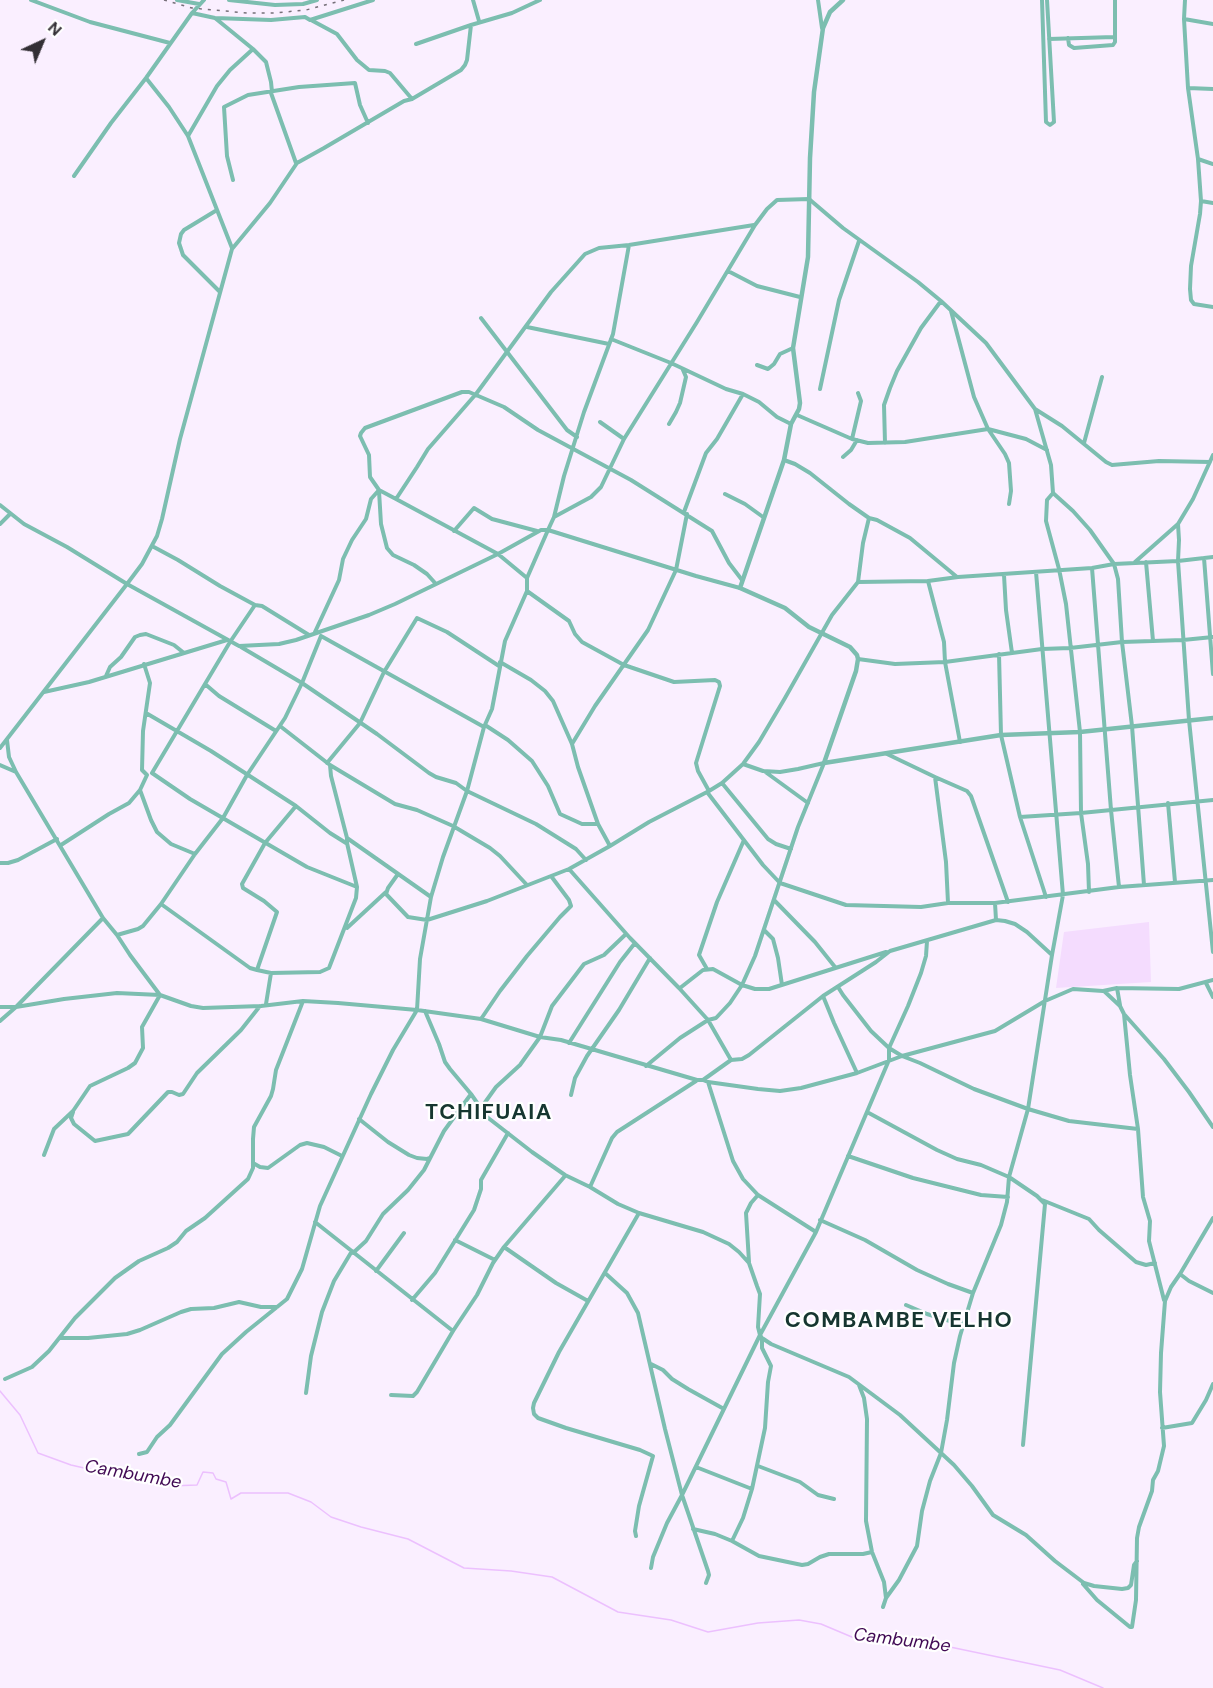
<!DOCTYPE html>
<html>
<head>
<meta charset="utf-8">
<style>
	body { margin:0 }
	#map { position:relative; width:1213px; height:1688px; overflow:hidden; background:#faefff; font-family:"DM Sans",sans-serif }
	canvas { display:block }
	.north { position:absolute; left:12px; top:12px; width:60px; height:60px; -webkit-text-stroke:4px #fff; paint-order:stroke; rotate:44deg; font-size:16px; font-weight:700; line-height:24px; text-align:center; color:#332f35 }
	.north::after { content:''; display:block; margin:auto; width:21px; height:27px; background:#332f35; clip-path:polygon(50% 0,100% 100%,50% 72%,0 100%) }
</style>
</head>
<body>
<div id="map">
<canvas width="1213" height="1688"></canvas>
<div class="north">N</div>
</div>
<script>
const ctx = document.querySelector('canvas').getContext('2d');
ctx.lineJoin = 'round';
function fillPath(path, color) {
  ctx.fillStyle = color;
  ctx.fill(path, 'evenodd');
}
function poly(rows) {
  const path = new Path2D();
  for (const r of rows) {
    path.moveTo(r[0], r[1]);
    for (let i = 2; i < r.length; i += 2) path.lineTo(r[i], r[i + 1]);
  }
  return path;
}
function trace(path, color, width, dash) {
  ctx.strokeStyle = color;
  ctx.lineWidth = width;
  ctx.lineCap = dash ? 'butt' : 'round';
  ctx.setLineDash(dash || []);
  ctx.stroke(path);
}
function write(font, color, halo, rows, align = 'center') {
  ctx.font = font + ' "DM Sans",sans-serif';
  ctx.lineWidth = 4.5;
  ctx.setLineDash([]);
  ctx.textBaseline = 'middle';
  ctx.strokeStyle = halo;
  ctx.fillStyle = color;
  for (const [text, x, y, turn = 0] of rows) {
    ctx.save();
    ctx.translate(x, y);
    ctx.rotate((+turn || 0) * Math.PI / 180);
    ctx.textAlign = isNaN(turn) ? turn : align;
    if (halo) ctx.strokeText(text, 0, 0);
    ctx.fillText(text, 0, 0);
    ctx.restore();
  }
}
fillPath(poly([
	[1149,922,1151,982,1056,988,1064,932]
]), '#f4dcfe');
trace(poly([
	[0,1391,20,1415,38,1453,71,1465,106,1473,136,1473,170,1486,197,1485,203,1472,213,1473,216,1479,226,1482,231,1499,241,1493,288,1493,311,1502,331,1517,361,1527,408,1539,464,1568,511,1571,552,1577,618,1612,671,1620,708,1632,758,1623,799,1620,821,1624,859,1640,896,1644,931,1643,1060,1670,1103,1688]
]), '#ecc0fe', 1.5);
trace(poly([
	[31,0,90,22,170,43],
	[177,0,199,4],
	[229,0,275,5,303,4,317,0],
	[473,0,479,21],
	[818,0,822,28],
	[1042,0,1046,122,1050,125,1054,122,1047,0],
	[1185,0,1184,19,1188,88,1198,159,1201,201,1200,214,1191,266,1190,289,1191,300,1194,304,1213,307],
	[192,13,215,18,271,20,305,17,310,20,373,0],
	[215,18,253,49,266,62,271,82,272,92,271,93,296,163],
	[1184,19,1213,24],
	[311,20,337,34,357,60,369,70,385,71,390,73,412,99],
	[1068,38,1069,45,1074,48,1113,45,1115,42,1115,0],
	[1049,39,1114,37],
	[416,44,471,25],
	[146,78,169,107,188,136,232,248],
	[1188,88,1213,89],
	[188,136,217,86,230,70,253,49],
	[1198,159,1213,164],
	[74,176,111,123,146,78,192,13,204,0],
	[233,180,227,156,224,107,248,95,299,87,355,83,360,105,368,123],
	[1201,201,1213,203],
	[217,210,184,230,181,234,179,243,183,255,220,292],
	[728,271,757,286,800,297],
	[951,311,974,397,988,429,1005,454,1009,463,1011,491,1009,504],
	[481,318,567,430,577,437],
	[527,327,609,344],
	[611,339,671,363,726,389,743,394,759,402,777,417,791,424],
	[757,365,768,369,774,364,780,354,793,348],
	[820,389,839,300,859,241],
	[1035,409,1062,426,1106,462,1112,465,1159,461,1210,462],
	[797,415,852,439,868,443,905,442,988,429,1026,439,1047,450],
	[600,422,624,439],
	[669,424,676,412,680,403,686,377,683,370],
	[852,439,861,401,858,393],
	[885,443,884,405,890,388,897,371,921,328,941,301],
	[1084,443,1102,377],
	[843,457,851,450,857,440],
	[784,460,795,464,810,473,849,504,869,518,877,520,910,538,957,577],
	[379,491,381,524,387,548,393,555,414,565,427,574,436,584],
	[1053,493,1047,500,1046,521,1059,569,1066,604,1080,732,1081,813,1088,864,1089,892],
	[725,494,745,504,763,517],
	[396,499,379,490,370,477,369,455,360,436,361,433,365,428,462,392,469,392,504,407,538,430,631,480,712,531,729,563,742,580],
	[0,505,24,524,67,547,127,584,239,646,279,644,296,640,369,615,395,604,498,554,541,530,548,530,696,576,740,588],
	[684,512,706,453,717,439,743,394],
	[554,517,564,476,584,412,613,334,629,245],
	[0,524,10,514],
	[1178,524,1179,540,1178,561,1189,720,1213,952],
	[454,531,474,508,492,519,537,531],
	[152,546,178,560,220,586,255,605],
	[1204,558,1213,674],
	[1135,562,1178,524,1193,499,1213,455],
	[1146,562,1153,641],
	[1092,568,1111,810,1119,887],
	[1004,575,1006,610,1012,653],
	[527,578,498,554,396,499,417,467,428,449,476,394,551,292,585,254,599,248,629,245,754,225],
	[928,581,944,642,945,662,960,742],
	[858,582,863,543,869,518],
	[527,591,569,621,575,634,582,642,624,665,674,682,715,680,719,682,720,686,696,763,698,771,709,791],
	[315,632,339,580,343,559,352,540,366,519,371,499,379,490],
	[309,635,262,606,255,605,230,642,152,773,190,799,307,867,357,887],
	[321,636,484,727],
	[241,647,302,683,377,734,429,773,436,777,456,783,467,791,536,824,576,849,586,860],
	[999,654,1001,735,1020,817,1081,813,1213,800],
	[858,659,895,664,945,662,1042,649,1070,648,1122,642,1183,640,1213,637],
	[500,662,531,680,545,691,553,701,572,744,578,767,598,824,610,846],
	[144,664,150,683,143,731,142,770,147,775,140,790,151,820,157,832,171,844,195,854],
	[106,676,110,667,121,657,135,637,140,635,146,634,174,645,184,653],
	[205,684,219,696,276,731],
	[44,692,89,682,227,640],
	[146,713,211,751,296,806,330,833,346,843],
	[485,725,508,740,532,761,548,786,560,814,582,824,598,824],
	[280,726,330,765,395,804,417,810,453,826,490,848,500,856,527,885],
	[7,740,9,757,16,772,103,918,117,935,130,955,160,995,142,1027,143,1048,135,1063,128,1068,90,1086,73,1111,54,1129,44,1155],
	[572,744,595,706,648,630,676,570,687,514],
	[0,748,127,584,142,564,157,536,162,519,180,439,232,249,270,203,297,163,324,148,404,101,412,99,461,70,465,65,467,60,471,25,512,13,540,0],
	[887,754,935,777],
	[327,763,360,723,384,672,417,618,447,632,499,666],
	[743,764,763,771,780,772,798,769,824,763],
	[0,765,16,772],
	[764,771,808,803],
	[722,783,768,839,776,844,791,849],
	[707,792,763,865,780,883,846,905,921,907,948,903,995,903,1119,887,1213,880],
	[1168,803,1175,882],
	[1020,817,1046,897],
	[347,838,431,897],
	[61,845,109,814,129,803,140,790],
	[0,863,8,863,18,860,57,839],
	[569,869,630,938,679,988,708,1020,731,1060],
	[398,874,388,888,386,894,408,917,427,920,487,901,569,869,610,846,649,822,709,791,722,783,743,764,759,742,785,698,832,615,858,582,928,581,958,577,1092,568,1114,564,1178,561,1213,557],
	[774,900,815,942,835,967],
	[948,903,946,862,935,777,967,791,971,796,1008,902],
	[161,904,250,968,257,970,271,973,320,972,329,968,356,898,357,887,347,843,347,838,331,776,330,765],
	[996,920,1005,921,1015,924,1027,932,1052,955],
	[347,928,386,892],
	[764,930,773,939,778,958,782,985],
	[117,935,138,929,143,926,161,904,195,854,223,818,247,775,285,718,302,683,321,636],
	[707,969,699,955,717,902,744,840],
	[257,970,277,912,264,901,243,888,242,884,265,843,296,806],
	[1206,983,1213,997],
	[838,987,843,995,871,1031,889,1048,902,1056,920,1063,974,1089,1028,1109,1069,1121,1138,1129],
	[680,988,703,970,713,969,742,985,755,989,769,989,886,952],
	[1117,988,1120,1005],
	[1104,991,1120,1006,1124,1014,1164,1059,1189,1092,1213,1127],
	[823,996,834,1023,857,1073],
	[266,1004,271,973],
	[0,1007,16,1007,64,999,117,993,160,995,191,1006,203,1008,261,1006,303,1001,338,1003,417,1010,481,1019,540,1037,561,1040,697,1080,703,1080,708,1082,758,1089,780,1091,801,1088,857,1073,902,1056,995,1031,1045,1001,1073,989,1103,991,1117,988,1179,989,1213,980],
	[425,1011,439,1044,445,1062,450,1069,471,1094,487,1117,532,1152,565,1175,590,1187,618,1204,639,1213,703,1232,729,1244,739,1252,749,1263,757,1286,760,1294,758,1327,760,1335,762,1338,771,1344,849,1377,900,1415,954,1465,972,1486,993,1515,1026,1535,1055,1561,1084,1583,1094,1586,1122,1589,1128,1588,1131,1585,1134,1565,1137,1561],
	[1124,1014,1130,1075,1138,1129,1143,1197,1150,1221,1149,1241,1164,1300],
	[481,1019,500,991,527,956,560,917,571,906,569,900,551,876],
	[0,1021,16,1007,103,918],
	[569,1043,620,962,635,943],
	[646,1066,680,1038,708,1020,716,1018,730,1003,742,985,755,956,798,827,824,763],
	[703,1080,731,1060,742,1059,749,1055,823,996,876,962,890,951,996,920,995,903],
	[708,1082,733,1161,743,1179,758,1195,816,1232],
	[571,1095,575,1078,587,1056,619,1010,650,958],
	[481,1108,496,1087,520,1065,540,1037,552,1006,584,964,604,955,626,934],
	[73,1112,71,1118,74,1124,95,1141,128,1134,168,1092,172,1092,179,1095,183,1094,197,1073,241,1030,260,1006],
	[867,1112,937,1150,957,1159,981,1165,1009,1177,1037,1196,1045,1204,1023,1445],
	[359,1119,388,1142,409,1155,417,1158,427,1159,430,1158],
	[848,1156,913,1178,981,1195,1008,1197],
	[253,1163,260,1167,268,1168,300,1145,307,1143,324,1147,342,1156],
	[590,1187,612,1138,617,1132,696,1081],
	[1042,1200,1089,1219,1099,1230,1136,1262,1146,1265,1155,1263],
	[820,1220,865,1240,917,1270,948,1284,973,1293],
	[315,1222,453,1331],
	[455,1240,495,1260],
	[504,1247,556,1283,588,1301],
	[353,1253,366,1241,383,1214,408,1190,424,1170,444,1131,471,1094],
	[749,1262,746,1213,751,1203,758,1195],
	[376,1271,404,1233],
	[605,1273,627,1293,638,1313,665,1429,682,1495,708,1571,709,1575,706,1583],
	[1180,1274,1189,1281,1213,1293],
	[412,1300,435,1273,474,1210,481,1189,481,1180,508,1133],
	[906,1305,927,1314,963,1325],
	[60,1338,88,1338,127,1334,140,1330,181,1312,191,1309,214,1308,239,1302,261,1307,277,1307],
	[651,1364,663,1370,672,1379,688,1389,724,1409],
	[5,1379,32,1367,49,1351,75,1318,115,1278,139,1261,168,1248,177,1242,186,1231,205,1218,248,1179,253,1168,253,1139,254,1127,271,1096,273,1089,276,1070,303,1001],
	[859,1385,864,1398,867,1419,866,1521,872,1552,884,1582,886,1598],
	[306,1393,311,1356,322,1312,334,1281,352,1251],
	[391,1395,413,1396,417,1392,453,1331,477,1295,493,1263,504,1247,565,1176],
	[1162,1428,1192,1423,1206,1400,1213,1384],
	[139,1454,147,1452,157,1437,170,1425,222,1354,246,1332,287,1299,302,1269,320,1206,371,1094,393,1050,417,1010,420,959,431,897,443,857,467,791,484,727,492,709,505,641,527,591,527,578,548,530,554,517,591,497,601,487,624,439,697,322,755,225,767,209,777,200,809,199,843,228,918,282,941,301,986,343,1035,409,1051,465,1053,493,1073,511,1090,530,1114,564,1118,579,1122,642,1132,726,1144,885],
	[758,1466,800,1482,818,1495,834,1499],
	[696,1467,752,1489],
	[693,1529,715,1534,732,1541,759,1556,802,1565,808,1564,820,1557,829,1554,863,1554,872,1552],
	[636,1536,635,1531,639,1506,653,1456,640,1450,566,1428,538,1418,534,1414,533,1408,534,1403,559,1352,639,1213],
	[732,1541,743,1518,752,1489,765,1428,768,1382,771,1366,762,1348,762,1338],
	[651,1568,653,1557,667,1523,682,1495,760,1335,816,1232,889,1060,889,1048,908,1006,921,973,926,956,927,941],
	[1083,1584,1097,1600,1130,1627,1132,1627,1136,1600,1137,1538,1139,1527,1152,1491,1153,1480,1158,1471,1164,1446,1160,1392,1161,1353,1165,1301,1171,1287,1180,1274,1213,1218],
	[883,1607,886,1598,899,1580,917,1546,922,1511,930,1481,941,1453,947,1420,954,1363,960,1336,973,1293,1001,1225,1007,1202,1009,1177,1028,1109,1052,955,1063,895,1036,572]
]), '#7cbeb0', 4);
trace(poly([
	[843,0,830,12,823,28,814,92,810,158,808,257,793,348,800,403,799,409,791,424,784,460,740,588,785,608,809,627,850,647,857,655,858,659,856,671,824,763,1001,735,1080,732,1213,718]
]), '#7cbeb0', 4.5);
trace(poly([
	[164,0,192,8,247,13,274,13,306,10,344,0]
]), '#77707a', 1.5, [3, 6]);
write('italic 18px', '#410a54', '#fff', [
	["Cambumbe",133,1475,10],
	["Cambumbe",902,1641,7]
]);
ctx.letterSpacing = '1.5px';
write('bold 22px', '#163630', '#fff', [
	["TCHIFUAIA",489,1113],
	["COMBAMBE VELHO",899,1321]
]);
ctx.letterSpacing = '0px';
</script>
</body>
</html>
